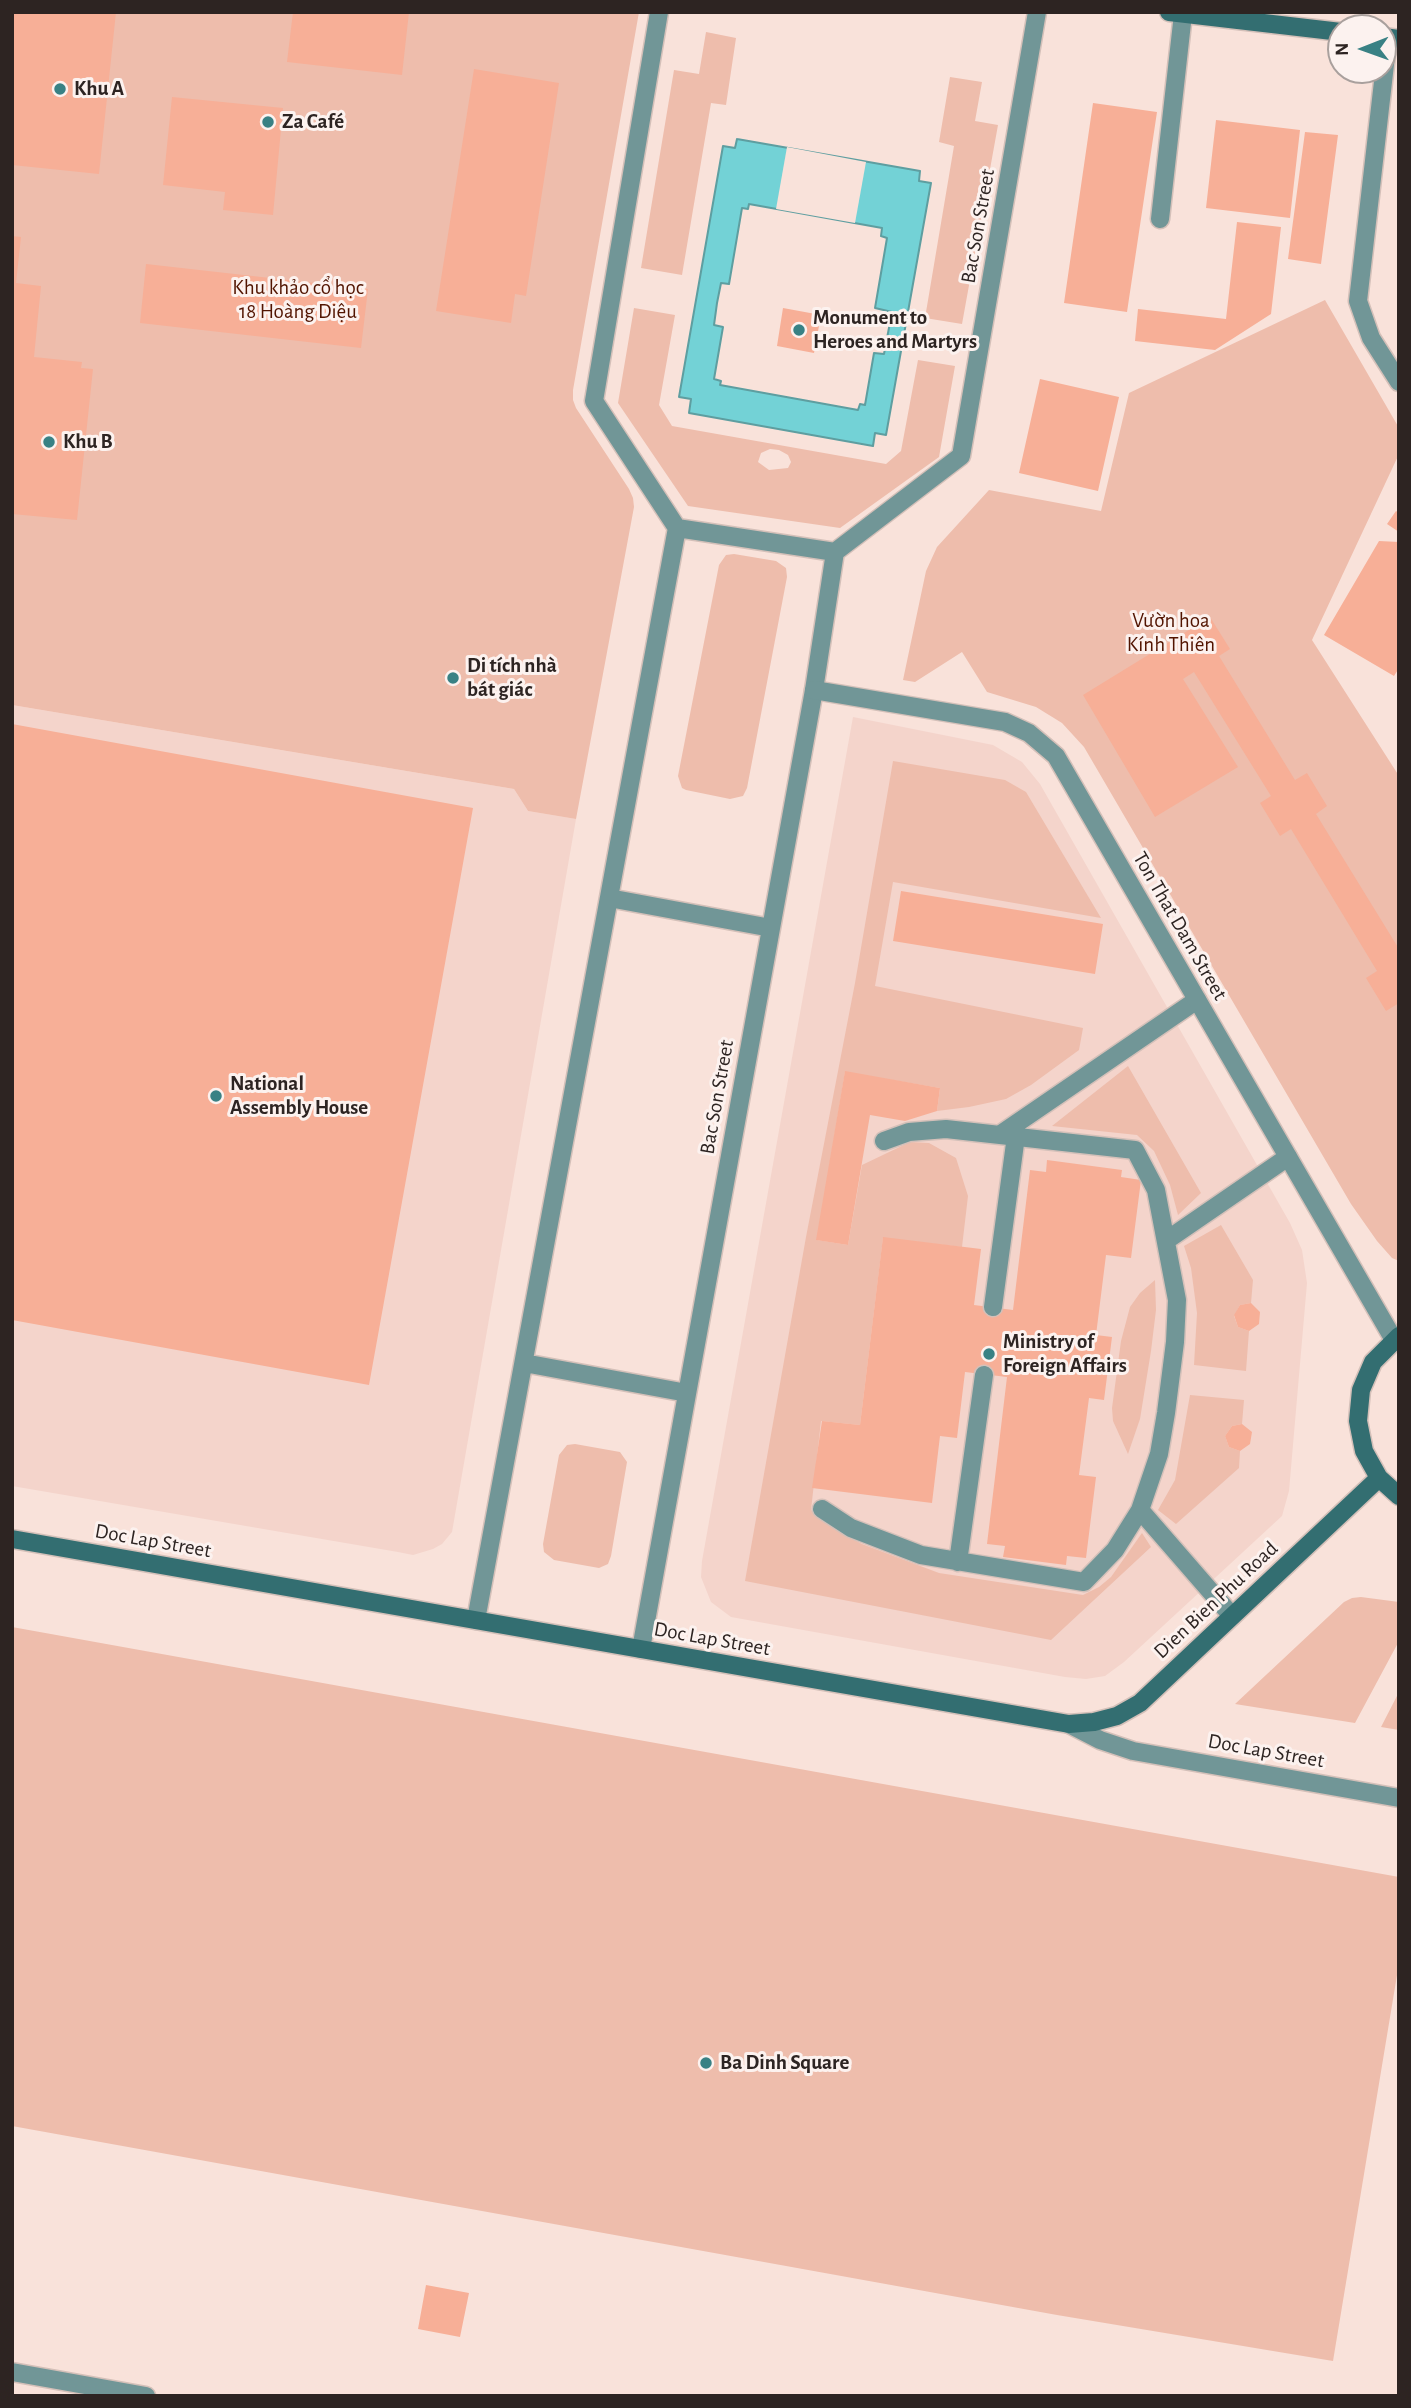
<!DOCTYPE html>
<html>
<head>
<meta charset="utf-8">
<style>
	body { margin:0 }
	#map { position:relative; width:1411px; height:2408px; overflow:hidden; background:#f9e2da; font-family:"Alegreya Sans",sans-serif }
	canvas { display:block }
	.frame { position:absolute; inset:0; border:14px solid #2d2422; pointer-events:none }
	.north { position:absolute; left:1327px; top:14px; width:70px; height:70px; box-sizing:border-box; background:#fcf2ef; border:2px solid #a9a09d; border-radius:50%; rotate:269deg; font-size:19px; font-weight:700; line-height:28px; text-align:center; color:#2d2422 }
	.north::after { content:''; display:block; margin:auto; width:24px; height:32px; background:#398184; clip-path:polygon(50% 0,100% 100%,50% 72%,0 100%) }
</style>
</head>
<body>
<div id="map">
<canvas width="1411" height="2408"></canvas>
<div class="frame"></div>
<div class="north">N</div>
</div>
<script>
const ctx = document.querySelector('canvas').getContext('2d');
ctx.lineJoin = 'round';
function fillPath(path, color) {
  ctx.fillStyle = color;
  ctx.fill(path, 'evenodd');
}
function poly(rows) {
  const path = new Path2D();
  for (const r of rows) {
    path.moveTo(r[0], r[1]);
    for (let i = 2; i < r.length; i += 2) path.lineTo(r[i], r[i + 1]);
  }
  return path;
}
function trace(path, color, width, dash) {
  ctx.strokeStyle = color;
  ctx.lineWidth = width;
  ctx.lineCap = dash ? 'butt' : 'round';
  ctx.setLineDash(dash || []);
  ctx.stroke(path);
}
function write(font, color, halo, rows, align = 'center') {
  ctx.font = font + ' "Alegreya Sans",sans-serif';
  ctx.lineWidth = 6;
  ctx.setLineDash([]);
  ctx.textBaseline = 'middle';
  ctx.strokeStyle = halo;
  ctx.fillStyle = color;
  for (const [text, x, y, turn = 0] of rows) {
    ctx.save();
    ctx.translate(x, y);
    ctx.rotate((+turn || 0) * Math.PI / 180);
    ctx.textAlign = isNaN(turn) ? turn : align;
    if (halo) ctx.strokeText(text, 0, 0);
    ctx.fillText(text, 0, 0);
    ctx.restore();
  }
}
fillPath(poly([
	[12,705,514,789,528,811,576,819,452,1532,442,1544,433,1549,413,1555,398,1552,12,1486],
	[853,717,993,745,1022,762,1040,784,1290,1223,1302,1250,1307,1283,1289,1491,1282,1516,1124,1662,1105,1676,1086,1679,1065,1677,731,1617,711,1602,701,1577,702,1561]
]), '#f4d4cb');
fillPath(poly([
	[12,12,639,12,573,390,573,400,576,408,629,489,633,498,634,507,576,819,528,811,514,789,12,705],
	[706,32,736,38,726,105,711,103,682,275,641,268,674,70,699,74],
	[950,77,982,82,975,121,998,125,962,324,925,318,954,146,939,142],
	[1325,300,1399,428,1399,454,1312,640,1399,776,1399,1261,1392,1258,1377,1241,1351,1204,1084,747,1062,723,1036,707,987,692,962,652,915,682,903,680,926,571,937,547,989,490,1101,511,1129,393],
	[634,308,675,315,659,405,672,426,886,464,901,451,918,360,955,366,939,457,840,528,688,506,618,403],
	[770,449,779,450,788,455,791,462,788,468,769,470,758,462,761,453],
	[734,554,776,561,786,568,787,577,747,788,743,796,730,799,686,790,682,788,678,776,719,565,726,555],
	[893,761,1005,780,1026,792,1101,918,893,882,875,986,1083,1028,1079,1050,1031,1085,1006,1099,969,1107,937,1111,940,1088,845,1072,817,1240,848,1245,862,1165,910,1142,929,1143,956,1158,968,1196,962,1247,883,1238,860,1425,821,1421,811,1510,834,1529,862,1544,939,1573,1083,1595,1099,1587,1111,1577,1142,1533,1151,1547,1051,1640,745,1581,806,1237,855,983],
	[1128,1066,1201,1193,1178,1215,1170,1185,1154,1151,1137,1135,1052,1126],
	[1221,1225,1253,1280,1251,1303,1240,1305,1234,1316,1238,1327,1249,1331,1246,1371,1194,1365,1197,1313,1191,1268,1184,1246],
	[1155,1280,1156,1310,1151,1351,1140,1419,1128,1454,1113,1421,1112,1408,1121,1341,1130,1307,1140,1293],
	[1190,1395,1244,1400,1242,1424,1232,1426,1225,1436,1229,1447,1240,1451,1239,1468,1176,1524,1158,1510,1175,1480],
	[575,1444,620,1452,627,1462,611,1556,608,1564,599,1568,554,1560,544,1552,543,1544,559,1455,567,1445],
	[1361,1597,1399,1602,1399,1641,1355,1723,1235,1704,1344,1602,1352,1598],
	[12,1627,1399,1877,1399,1963,1333,2361,1057,2315,12,2126],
	[1399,1692,1399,1730,1381,1727]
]), '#eebdac');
const water = poly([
	[737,139,920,171,919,181,931,183,886,435,875,433,873,446,689,413,691,399,679,397,723,146,735,148,737,139],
	[749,204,882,228,881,236,887,238,875,308,892,312,884,354,874,353,865,405,860,404,858,410,720,385,721,381,714,379,723,327,714,325,717,303,721,283,729,284,742,208,748,209,749,204]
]);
fillPath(water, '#73d2d6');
trace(water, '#5e9ea0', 2);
fillPath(poly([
	[787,147,866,162,855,223,776,209]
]), '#f9e2da');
fillPath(poly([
	[12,12,116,12,99,174,12,165],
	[293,12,409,12,402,75,287,62],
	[474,69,559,83,526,296,515,294,511,323,436,311],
	[172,97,283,108,273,215,223,210,225,192,163,185],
	[1093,103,1157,112,1127,312,1064,303],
	[1216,120,1300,130,1290,218,1206,208],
	[1305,132,1338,135,1321,264,1288,259],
	[1237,222,1281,227,1271,314,1215,350,1135,341,1138,309,1226,319],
	[12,236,21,237,16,283,41,286,34,357,82,362,81,368,93,369,77,520,12,514],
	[146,264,368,289,361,348,140,323],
	[783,308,821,315,814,353,777,346],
	[1040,379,1119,397,1098,491,1019,473],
	[1396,511,1399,513,1399,532,1387,524],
	[1379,541,1399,542,1399,668,1394,676,1324,635],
	[1210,617,1230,649,1219,656,1295,780,1307,773,1327,806,1316,814,1399,949,1399,1003,1386,1011,1366,978,1377,971,1291,829,1280,836,1260,803,1271,796,1194,672,1183,679,1238,767,1155,817,1083,695],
	[12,724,473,808,369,1385,12,1320],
	[901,891,1103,924,1095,974,893,941],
	[845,1071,940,1088,937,1111,905,1121,870,1115,848,1245,816,1240],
	[1047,1160,1122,1170,1121,1177,1141,1180,1131,1258,1106,1255,1096,1335,1112,1337,1104,1400,1089,1398,1079,1475,1096,1477,1086,1558,1067,1556,1066,1565,1003,1557,1005,1546,987,1544,1007,1377,965,1372,957,1438,940,1436,932,1503,812,1488,822,1421,860,1425,883,1237,981,1249,974,1305,1013,1310,1030,1170,1046,1172],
	[1251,1303,1260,1312,1259,1324,1249,1331,1238,1327,1234,1315,1240,1305],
	[1242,1424,1252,1432,1250,1444,1240,1451,1229,1447,1225,1436,1232,1426],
	[426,2285,469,2293,460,2337,418,2329]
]), '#f7af97');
const lane = poly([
	[1388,38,1358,301,1371,338,1399,382],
	[1160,219,1183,14],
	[677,528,835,552],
	[609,898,771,928],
	[1001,1134,1197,1000],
	[1167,1240,1288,1157],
	[993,1307,1016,1136],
	[524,1363,687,1393],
	[822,1509,851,1528,921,1555,1084,1582,1115,1550,1140,1510,1159,1454,1166,1413,1175,1342,1177,1300,1156,1190,1135,1150,946,1129,909,1132,884,1141],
	[1140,1510,1232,1616],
	[958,1562,984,1375],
	[476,1620,677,528,594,401,659,12],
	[641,1649,814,690,835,552,961,456,1037,12]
]);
const street = poly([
	[814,690,1005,722,1029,733,1056,756,1394,1340],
	[1069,1724,1100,1740,1133,1751,1399,1798],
	[12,2372,146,2396]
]);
const secondary = poly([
	[1169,12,1341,32],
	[1383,37,1399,39],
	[1399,1336,1373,1362,1361,1390,1358,1421,1364,1451,1379,1478,1399,1496],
	[12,1539,1069,1724,1094,1722,1117,1716,1140,1703,1379,1478]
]);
trace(lane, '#d4c0b9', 21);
trace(street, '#d4c0b9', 21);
trace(secondary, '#d4c0b9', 21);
trace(lane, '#719697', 18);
trace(street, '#719697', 18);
trace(secondary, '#336e71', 18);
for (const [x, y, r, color] of [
	[60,89,7,"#398184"],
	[268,122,7,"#398184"],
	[799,330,7,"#398184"],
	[49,442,7,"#398184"],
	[453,678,7,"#398184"],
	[216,1096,7,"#398184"],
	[989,1354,7,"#398184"],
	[706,2063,7,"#398184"]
]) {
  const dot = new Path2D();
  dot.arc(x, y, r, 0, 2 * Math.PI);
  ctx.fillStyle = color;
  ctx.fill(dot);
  trace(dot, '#fcf2ef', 2.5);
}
write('bold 21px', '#2d2422', '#fcf2ef', [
	["Khu A",74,89],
	["Za Café",282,122],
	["Monument to",813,318],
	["Heroes and Martyrs",813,342],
	["Khu B",63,442],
	["Di tích nhà",467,666],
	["bát giác",467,690],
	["National",230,1084],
	["Assembly House",230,1108],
	["Ministry of",1003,1342],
	["Foreign Affairs",1003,1366],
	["Ba Dinh Square",720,2063]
], 'left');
write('21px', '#2d2422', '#fcf2ef', [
	["Bac Son Street",978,226,-80],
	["Ton That Dam Street",1180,926,60],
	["Bac Son Street",717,1097,-80],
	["Doc Lap Street",153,1541,10],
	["Dien Bien Phu Road",1216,1600,-43],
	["Doc Lap Street",712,1639,10],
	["Doc Lap Street",1266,1751,10]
]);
write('21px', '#521400', '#fcf2ef', [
	["Khu khảo cổ học",298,288],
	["18 Hoàng Diệu",298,312],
	["Vườn hoa",1171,621],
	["Kính Thiên",1171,645]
]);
</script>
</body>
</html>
